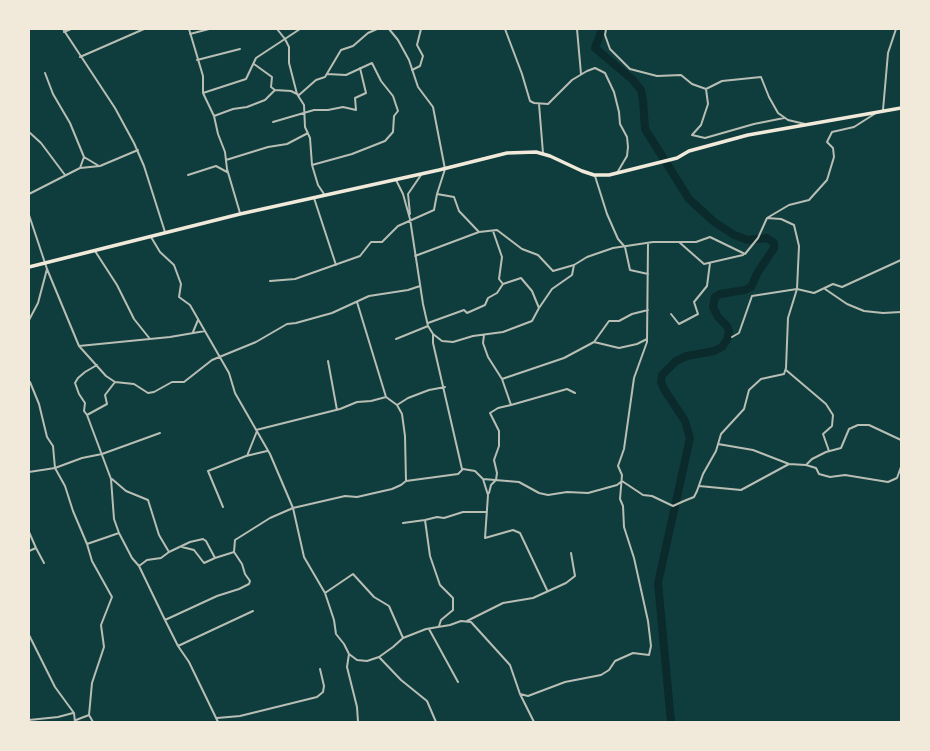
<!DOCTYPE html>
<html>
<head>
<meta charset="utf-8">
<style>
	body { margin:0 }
	#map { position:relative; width:930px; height:751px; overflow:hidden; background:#0f3d3e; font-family:Commissioner,sans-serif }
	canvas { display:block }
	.frame { position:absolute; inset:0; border:30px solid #f1e9da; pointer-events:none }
</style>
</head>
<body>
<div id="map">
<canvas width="930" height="751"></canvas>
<div class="frame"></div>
</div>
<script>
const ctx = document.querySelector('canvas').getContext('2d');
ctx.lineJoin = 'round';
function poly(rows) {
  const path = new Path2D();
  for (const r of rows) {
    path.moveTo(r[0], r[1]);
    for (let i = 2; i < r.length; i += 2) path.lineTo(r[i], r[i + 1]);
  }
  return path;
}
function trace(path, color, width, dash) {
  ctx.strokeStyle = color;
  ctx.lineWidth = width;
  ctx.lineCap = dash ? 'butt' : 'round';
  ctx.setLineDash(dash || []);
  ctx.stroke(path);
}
trace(poly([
	[602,29,595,48,633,80,641,90,643,100,645,129,689,199,713,221,734,235,748,240,767,238,774,243,774,248,758,272,751,287,745,290,720,294,715,297,713,307,718,317,727,326,729,332,727,340,722,347,714,351,687,356,676,361,662,375,661,382,664,389,685,421,690,438,658,583,671,722]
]), '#0a2a2b', 8);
trace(poly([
	[63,29,115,108,134,143,144,166,165,232],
	[189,29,203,76,203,93,214,116,218,134,225,152,227,169,240,213],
	[277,29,285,39,289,47,289,63,297,94,304,105,305,127,310,138,312,165,318,185,324,194],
	[389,29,398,40,409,60,418,87,433,107,445,169,437,194,454,197,459,211,479,232],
	[505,29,522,74,530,101,534,103,548,104,572,80,587,71,595,68,605,73,614,92,619,112,620,124,627,137,628,147,627,156,617,173],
	[577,29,581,74],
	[606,29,605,35,610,49,630,69,657,76,681,75,692,84,706,89,722,81,761,77,769,97,778,113,788,120,805,124],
	[64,32,71,29],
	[190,34,209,29],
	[80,57,144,29],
	[197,60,240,49],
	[254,64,272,77,271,87,275,90],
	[412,70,420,66,423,56,417,45,421,29],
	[45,73,53,94,70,123,84,157,99,166],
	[706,89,708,104,701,125,692,135,705,138,754,124,784,118],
	[203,93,246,79,256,58,300,29],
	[539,104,543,153],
	[883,110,888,53,896,29],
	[214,116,233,109,247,107,265,100,275,90,291,91,299,95,316,80,325,77,341,50,353,46,368,33,377,29],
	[273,122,314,110,328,110,343,107,356,110,355,98,366,93,360,68],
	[29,132,41,143,65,175],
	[226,160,268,147,287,144,308,133],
	[312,165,352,154,385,141,393,132,394,116,398,111,393,96,381,81,372,63,346,75,327,74],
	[80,168,84,157],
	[188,175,216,166,227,172],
	[595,176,607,214,618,239,625,247,630,270,648,274],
	[396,180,403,194,410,219,423,304,428,326,433,334,442,341,453,342,473,336,503,332,532,321,539,308,552,289,572,275,574,265,587,257,613,248,653,242,696,242,710,237,745,254,758,238,767,218,789,205,809,200,827,180,834,157,833,148,827,142,832,132,854,127,876,113],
	[29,194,80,168,100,166,138,150],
	[314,198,336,265],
	[410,214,408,194,421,175],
	[29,215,47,269,79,346,106,376,115,382,105,395,107,404,87,415,111,479,114,519,119,533,87,544,92,561,112,597,101,625,104,647,92,683,89,715,76,720],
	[151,237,160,252,174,265,181,284,179,297,190,305,198,319,229,373,235,393,270,454,293,508,304,557,325,593,353,574,374,597,389,606,403,638,426,629,450,625,461,621,471,622,510,665,520,694,534,722],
	[679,242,704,264,743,255],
	[95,251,117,285,134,319,150,339],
	[415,256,479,232,497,230,522,249,538,255,553,271,574,265],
	[270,281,295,279,360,256,371,242,382,242,398,226,434,210,437,194],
	[503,284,521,278,532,291,539,308],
	[825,289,847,304,864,311,883,313,901,312],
	[357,302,386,397],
	[671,314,679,324,698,314,694,302,707,286,710,263],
	[29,320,38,303,47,269],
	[428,323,464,310,467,313,485,305,488,298,497,293,503,284,499,279,502,257,493,231],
	[193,332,198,320],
	[433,334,433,343,462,469],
	[484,335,483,343,488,357,502,379,564,358,594,342,619,348,637,344,647,339],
	[732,337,739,333,752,296,797,289,814,293,833,284,842,287,901,260],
	[396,339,428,326],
	[594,342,609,321,619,321,632,314,648,310],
	[79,346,170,337,205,331],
	[328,361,337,410],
	[786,370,826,404,833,415,832,426,823,434,829,451],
	[29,378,29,383],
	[502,379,511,405,567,389,575,393],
	[30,382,39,404,47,437,53,446,55,468,65,486,73,511,87,544],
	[115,382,134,384,148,393,154,392,172,382,184,382,212,360,256,342,287,324,296,323,332,313,369,296,408,290,420,286],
	[397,405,408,398,429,390,445,387],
	[87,415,84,411,85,403,79,394,75,383,78,378,85,372,97,365],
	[256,430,340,409,357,402,371,401,386,397,397,405,402,414,405,436,406,481,458,474,463,469,475,471,483,479,519,482,539,493,548,495,567,492,588,493,617,485,622,481,643,495,652,496,673,506,684,501,694,497,697,491,703,474,716,451,721,434,744,409,749,390,761,379,784,374,786,368,788,318,797,289,799,246,794,225,781,219,767,218],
	[718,444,753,450,789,464],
	[247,456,257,431],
	[806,465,812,459,826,452,841,448,849,429,858,425,869,425,901,440],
	[29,472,55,468,82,458,102,454,160,433],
	[112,479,126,491,148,500,159,535,169,552,161,558,147,560,139,566,132,558,119,533],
	[483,479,488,495,485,538,513,530,520,533,547,590],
	[699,486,741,490,789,464,806,465,816,468,819,474,830,477,845,475,888,482,897,478,901,467],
	[489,493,491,485,496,480,497,473,494,460,499,446,499,431,490,413,498,408,511,405],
	[223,507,208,471,246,456,267,451],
	[425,520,437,517,444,518,463,512,486,512],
	[403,523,425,520,430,556,440,585,453,598,453,610,441,620,439,626],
	[29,532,36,548,29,551],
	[182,547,194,550,204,563,215,558],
	[36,548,44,563],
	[234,552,235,540,270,518,293,508,345,496,357,497,392,489,401,485,406,481],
	[139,566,165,620,217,596,239,589,249,584,250,581,245,574,242,564,234,552,215,558,206,541,203,539,190,542,169,552],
	[325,593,334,620,336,634,344,644,349,654,347,667,357,707,358,722],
	[165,620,178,646,253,611],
	[467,621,503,603,533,598,566,583,575,576,571,553],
	[429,629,458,682],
	[29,635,55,687,74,713,75,722],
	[178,646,189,662,218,722],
	[349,654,357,660,367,661,379,657,393,647,403,638],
	[379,657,401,680,427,701,436,722],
	[520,694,528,696,565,682,601,675,609,670,615,661,633,653,649,655,651,646,648,621,634,558,624,527,623,506,620,499,622,475,618,466,624,449,634,378,647,342,648,243],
	[89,715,93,722],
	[217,718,240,716,317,697,323,692,324,686,320,669],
	[29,720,58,717,73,713]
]), '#b8beb3', 2);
trace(poly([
	[29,267,240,214,439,170,507,153,536,152,550,156,582,171,594,175,609,175,677,158,689,151,748,135,901,108]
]), '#f1e9da', 3.5);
</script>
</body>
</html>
